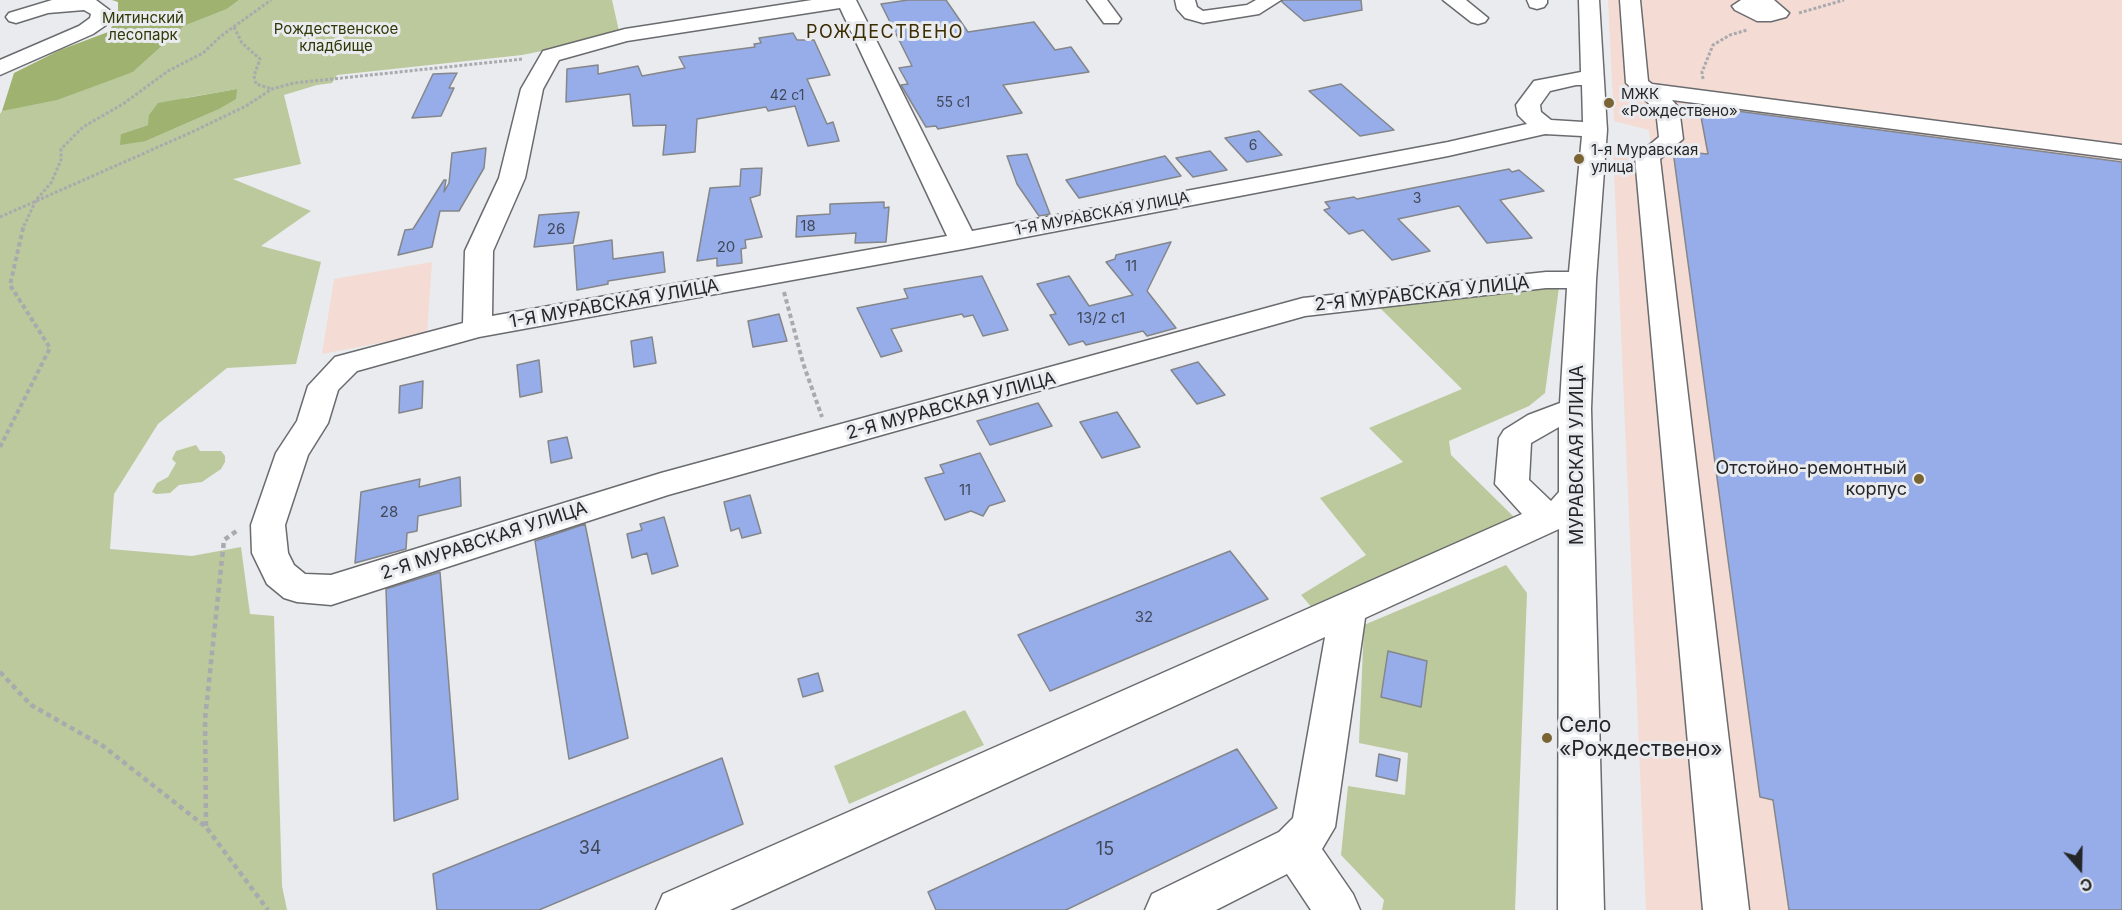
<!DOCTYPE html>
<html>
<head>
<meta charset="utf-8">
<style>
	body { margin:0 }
	#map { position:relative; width:2122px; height:910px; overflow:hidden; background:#e9ebef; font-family:Inter,sans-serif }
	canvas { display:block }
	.north { position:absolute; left:2050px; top:838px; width:60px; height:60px; -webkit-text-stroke:4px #e9ebef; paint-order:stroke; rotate:160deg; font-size:16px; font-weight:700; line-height:24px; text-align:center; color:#252627 }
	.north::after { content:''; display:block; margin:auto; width:21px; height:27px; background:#252627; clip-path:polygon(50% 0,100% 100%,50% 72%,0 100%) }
</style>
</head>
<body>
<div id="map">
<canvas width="2122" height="910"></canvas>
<div class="north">С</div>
</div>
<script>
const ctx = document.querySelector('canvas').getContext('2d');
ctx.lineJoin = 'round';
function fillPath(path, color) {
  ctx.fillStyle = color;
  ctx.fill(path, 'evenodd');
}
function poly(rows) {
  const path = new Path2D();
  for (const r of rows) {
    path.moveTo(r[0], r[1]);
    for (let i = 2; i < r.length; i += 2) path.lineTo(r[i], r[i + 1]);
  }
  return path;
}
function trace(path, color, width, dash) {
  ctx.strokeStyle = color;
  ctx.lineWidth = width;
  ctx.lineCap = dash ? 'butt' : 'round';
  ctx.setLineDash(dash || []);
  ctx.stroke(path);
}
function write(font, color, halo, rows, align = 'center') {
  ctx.font = font + ' Inter,sans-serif';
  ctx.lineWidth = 6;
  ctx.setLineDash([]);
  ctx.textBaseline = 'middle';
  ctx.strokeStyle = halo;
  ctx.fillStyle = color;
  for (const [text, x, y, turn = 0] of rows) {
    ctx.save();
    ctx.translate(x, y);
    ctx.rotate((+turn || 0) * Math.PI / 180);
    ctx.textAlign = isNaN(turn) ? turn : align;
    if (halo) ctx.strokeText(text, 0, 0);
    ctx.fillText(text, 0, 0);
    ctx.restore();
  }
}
fillPath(poly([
	[1608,0,2122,0,2122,910,1646,910,1613,147,1628,144,1651,147,1649,130,1614,121],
	[432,262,427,334,322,354,334,279]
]), '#f4dbd3');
fillPath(poly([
	[239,0,612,0,619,31,557,48,522,55,337,75,332,83,317,85,284,95,301,164,233,179,311,211,261,246,321,262,296,364,227,368,158,424,114,494,110,549,192,556,241,547,250,614,274,616,282,886,287,910,0,910,0,114,2,111,133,72,184,26,227,9],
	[237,89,217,110,146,141,121,134,148,125,185,98],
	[1559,287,1545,393,1529,406,1449,441,1451,455,1516,519,1314,610,1301,595,1366,555,1320,498,1403,462,1369,428,1462,389,1378,306],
	[196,445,200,451,221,451,225,456,225,462,221,469,202,482,179,485,170,493,156,494,152,492,157,483,168,477,176,463,172,459,176,451],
	[1506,565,1527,593,1515,910,1382,910,1384,900,1341,855,1348,786,1405,795,1408,753,1359,743,1364,625],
	[965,710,984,745,849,804,834,766]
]), '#bbc99c');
fillPath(poly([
	[112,0,239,0,227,9,184,26,133,72,57,100,2,111,14,73,60,50,108,32,118,18,118,2],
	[237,89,236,99,217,110,146,141,120,145,121,134,148,125,149,115,158,103]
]), '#9fb270');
const building = poly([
	[908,0,946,0,968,32,1034,22,1055,50,1071,47,1089,72,1003,85,1022,113,938,129,936,126,926,127,901,85,908,84,899,68,912,66,881,4,908,0],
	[1283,0,1361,0,1362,10,1304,21,1282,2,1283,0],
	[793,33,797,40,814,40,830,75,807,79,827,124,833,122,839,141,808,146,795,106,768,111,766,107,697,119,695,152,663,155,666,125,633,126,630,94,566,102,567,69,598,65,598,74,638,66,642,76,685,68,679,57,755,47,754,44,761,43,759,38,793,33],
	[457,73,449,88,454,88,441,116,412,118,433,74,457,73],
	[1341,84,1373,112,1394,130,1360,136,1309,91,1341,84],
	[1699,106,2122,162,2122,910,1789,910,1773,800,1760,797,1673,151,1708,154,1699,106],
	[1259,131,1282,155,1247,162,1225,138,1259,131],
	[486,148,484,168,459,211,440,211,432,247,398,255,405,230,413,229,444,180,446,180,444,192,449,183,452,153,486,148],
	[1210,151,1227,170,1193,177,1176,158,1210,151],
	[1027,154,1050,214,1039,216,1017,184,1007,156,1027,154],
	[1165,156,1181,176,1079,198,1066,180,1165,156],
	[762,168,760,195,750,198,762,237,745,240,746,248,741,249,742,263,717,266,717,258,697,261,710,188,740,186,741,169,762,168],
	[1509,169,1512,172,1519,170,1544,191,1500,200,1532,238,1487,243,1459,206,1398,219,1430,251,1392,260,1363,230,1349,234,1324,210,1330,208,1325,202,1354,197,1357,199,1509,169],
	[884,202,884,208,889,207,886,242,855,243,856,233,796,237,797,216,830,214,830,204,884,202],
	[579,212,573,243,534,247,539,215,579,212],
	[612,240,613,259,663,252,665,272,608,281,608,284,577,290,574,246,612,240],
	[1171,242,1147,291,1176,328,1147,336,1143,331,1086,345,1083,341,1069,345,1050,315,1056,314,1037,284,1069,276,1089,306,1133,295,1106,262,1115,259,1116,255,1171,242],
	[982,276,1008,330,983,336,973,315,964,317,962,314,891,329,902,351,881,357,857,308,908,298,904,289,982,276],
	[779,314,787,341,753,347,748,321,779,314],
	[652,337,656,363,634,367,631,341,652,337],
	[539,360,542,392,520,397,517,365,539,360],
	[1198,362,1225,395,1197,404,1171,370,1198,362],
	[423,381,422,408,399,413,400,386,423,381],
	[1038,403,1052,426,990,445,977,421,1038,403],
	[1117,412,1140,447,1102,458,1080,422,1117,412],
	[567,437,572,458,551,463,548,441,567,437],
	[980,453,1005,501,989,506,983,516,971,511,945,520,925,478,944,473,940,465,980,453],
	[460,477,461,506,418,516,417,531,407,533,406,549,355,563,361,492,420,479,419,487,460,477],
	[750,495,761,533,742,538,739,528,731,531,724,502,750,495],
	[664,517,678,566,652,574,647,553,632,558,627,534,642,530,640,524,664,517],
	[585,524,628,738,569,759,535,541,585,524],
	[1230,551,1268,599,1050,691,1018,635,1230,551],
	[440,572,458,799,394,821,386,589,440,572],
	[1388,651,1427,661,1421,707,1381,697,1388,651],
	[818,673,823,691,803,697,798,679,818,673],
	[1237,749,1277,808,1066,910,936,910,928,892,1237,749],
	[1379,754,1400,759,1397,781,1376,776,1379,754],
	[722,758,743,824,539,910,437,910,433,874,722,758]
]);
fillPath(building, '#96adea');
trace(building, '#848689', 1.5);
const minor = poly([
	[52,0,96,0,112,12,106,25,93,34,0,75,0,60,79,26,90,18,91,14,84,10,48,13,16,23,9,21,6,17,9,13,52,0],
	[812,0,856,0,972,231,1448,142,1527,124,1518,115,1516,105,1534,81,1581,72,1579,0,1599,0,1607,130,1596,280,1591,409,1604,910,1558,910,1559,529,1365,618,1335,827,1322,849,1353,894,1360,910,1311,910,1287,874,1216,910,1145,910,1152,894,1279,832,1293,818,1325,637,730,910,656,910,663,894,1522,514,1495,484,1499,438,1504,430,1528,415,1560,403,1567,288,1546,288,1305,316,668,495,331,605,297,602,284,598,267,584,252,553,251,525,276,453,297,421,308,386,335,357,463,323,465,251,499,178,521,89,543,51,625,29,812,0],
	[840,8,947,236,492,316,493,251,525,178,543,89,559,60,627,41,840,8],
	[1576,85,1582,85,1583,122,1551,120,1541,112,1540,105,1550,91,1576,85],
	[1545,134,1582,136,1569,272,1546,272,1303,298,661,473,331,575,305,574,294,565,288,553,285,525,308,455,328,423,338,390,357,371,479,337,963,249,1448,156,1545,134],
	[1559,427,1559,492,1551,501,1529,480,1531,443,1559,427],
	[1087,0,1107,0,1121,19,1118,23,1104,23,1087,0],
	[1175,0,1195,0,1197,7,1203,11,1247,5,1256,0,1281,0,1259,14,1203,23,1185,18,1177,9,1175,0],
	[1443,0,1466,0,1488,18,1485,22,1478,24,1471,22,1443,0],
	[1527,0,1547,0,1547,3,1544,7,1537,9,1530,7,1527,0],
	[1620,0,1640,0,1648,81,1652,84,2122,145,2122,159,1672,100,1679,108,1683,139,1660,159,1749,910,1703,910,1635,157,1659,137,1656,110,1626,83,1620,0],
	[1741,0,1774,0,1789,13,1786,17,1771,21,1757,21,1735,10,1732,6,1741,0]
]);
trace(minor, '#6a6b6e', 3);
trace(poly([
	[1799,13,1844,0],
	[234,27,242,43,260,59,254,76,256,84,272,89],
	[1703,79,1702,72,1713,45,1730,35,1747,30],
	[0,217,192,132,246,106,272,89,294,83,523,59],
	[24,226,36,200,51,183,61,160,61,149,83,127,123,104,168,71,203,53,221,36,271,0]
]), '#a8aaad', 3, [3, 2]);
trace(poly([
	[784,292,803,363,822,417],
	[0,447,50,348,10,285,24,224]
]), '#a8aaad', 4, [4.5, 3]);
trace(poly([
	[0,672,31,705,103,746,206,827,268,910],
	[206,826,205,719,224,540,238,530]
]), '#a8aaad', 4.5, [5, 4]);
fillPath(minor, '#fff');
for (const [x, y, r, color] of [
	[1609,103,6,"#7a6433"],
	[1579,159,6,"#7a6433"],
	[1919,479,6,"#7a6433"],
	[1547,738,6,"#7a6433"]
]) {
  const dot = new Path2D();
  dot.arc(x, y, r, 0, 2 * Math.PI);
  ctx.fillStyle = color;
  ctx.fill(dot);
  trace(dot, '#e9ebef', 2);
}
write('14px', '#414858', null, [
	["42 с1",787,96],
	["55 с1",953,103],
	["6",1253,146],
	["3",1417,199]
]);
write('15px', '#2e3906', '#e9ebef', [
	["Митинский",143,18],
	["лесопарк",143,35],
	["Рождественское",336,29],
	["кладбище",336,46]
]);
write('15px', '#252627', '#e9ebef', [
	["МЖК",1621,94],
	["«Рождествено»",1621,111],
	["1-я Муравская",1591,150],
	["улица",1591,167]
], 'left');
write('15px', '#252627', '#e9ebef', [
	["1-Я МУРАВСКАЯ УЛИЦА",1102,214,-11]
]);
write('15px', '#414858', null, [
	["18",808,226],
	["26",556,229],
	["20",726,247],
	["11",1131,266],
	["13/2 с1",1101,318],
	["11",965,490],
	["28",389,512],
	["32",1144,617]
]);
ctx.letterSpacing = '1.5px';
write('18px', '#3c2c02', '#e9ebef', [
	["РОЖДЕСТВЕНО",885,33]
]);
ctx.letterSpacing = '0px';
write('18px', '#252627', '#e9ebef', [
	["2-Я МУРАВСКАЯ УЛИЦА",1422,294,-6],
	["1-Я МУРАВСКАЯ УЛИЦА",614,304,-10],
	["2-Я МУРАВСКАЯ УЛИЦА",951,406,-15],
	["МУРАВСКАЯ УЛИЦА",1578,455,-90],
	["2-Я МУРАВСКАЯ УЛИЦА",484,541,-18]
]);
write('18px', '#252627', '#e9ebef', [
	["Отстойно-ремонтный",1907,469],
	["корпус",1907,490]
], 'right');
write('18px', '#414858', null, [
	["34",590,849],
	["15",1105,850]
]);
write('21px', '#252627', '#e9ebef', [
	["Село",1559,726],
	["«Рождествено»",1559,750]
], 'left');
</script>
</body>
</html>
